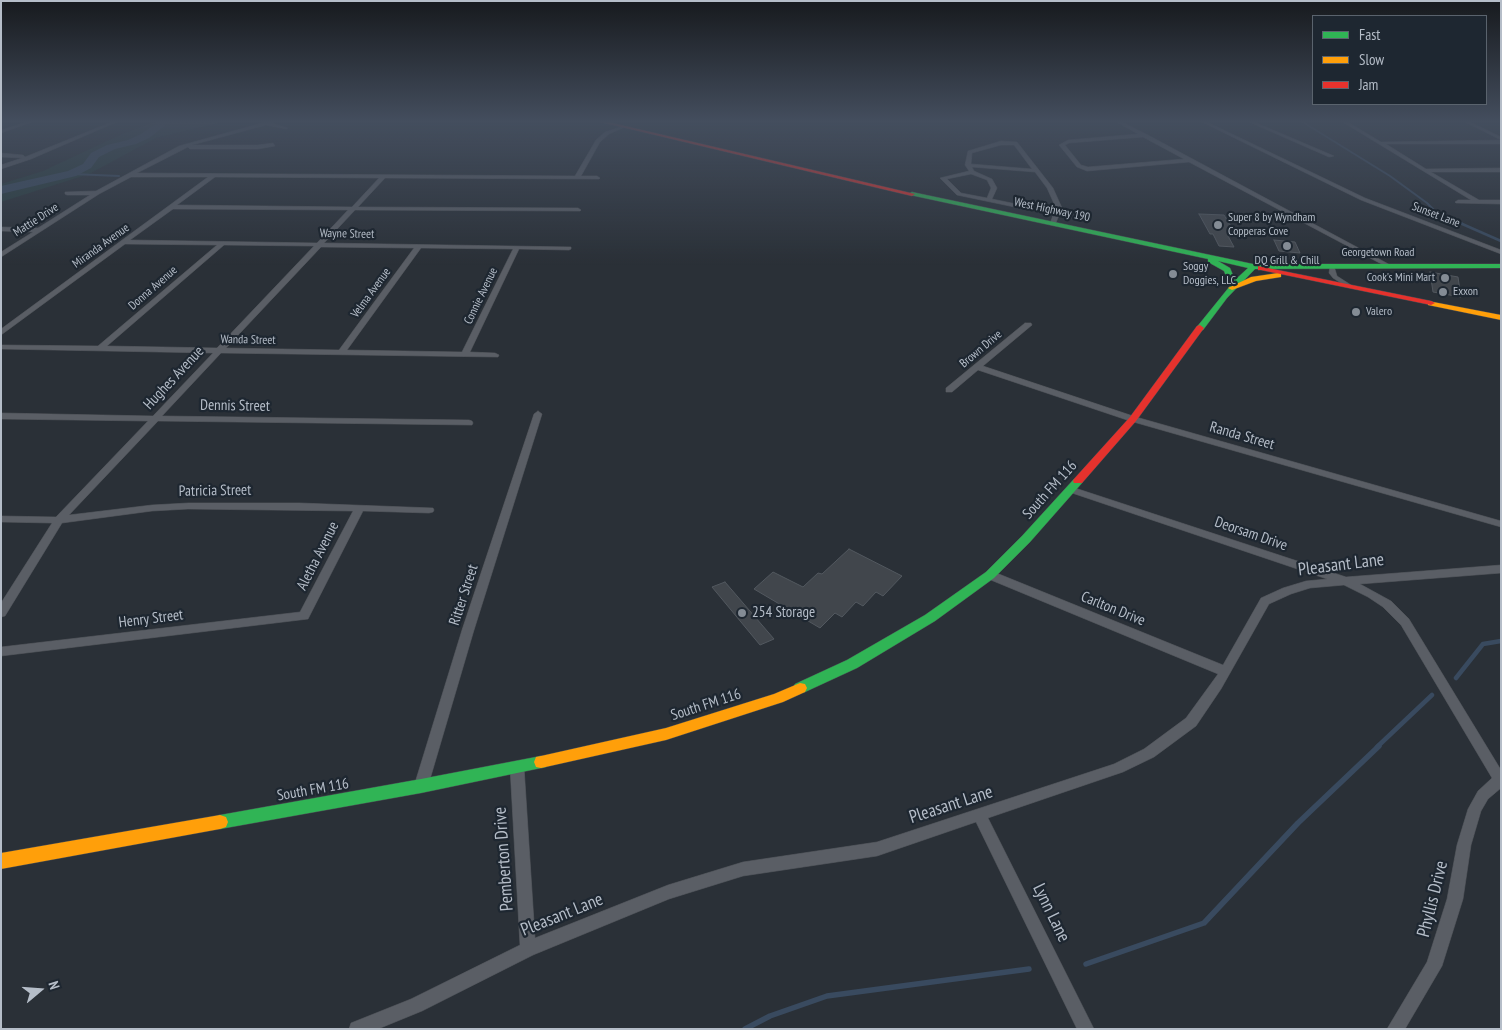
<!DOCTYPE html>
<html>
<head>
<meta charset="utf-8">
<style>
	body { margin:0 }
	#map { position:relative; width:1502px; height:1030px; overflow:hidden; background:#2a3037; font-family:"PT Sans Narrow",sans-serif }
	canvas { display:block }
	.frame { position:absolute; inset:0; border:2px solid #b5bdc8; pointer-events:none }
	.legend { position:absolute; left:1312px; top:15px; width:175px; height:90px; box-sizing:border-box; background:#1e2731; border:1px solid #5a636d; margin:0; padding:6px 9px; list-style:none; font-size:15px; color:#b5bdc8 }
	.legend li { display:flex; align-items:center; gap:10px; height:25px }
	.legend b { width:25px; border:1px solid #5a636d }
	.north { position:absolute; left:15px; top:965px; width:50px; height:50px; -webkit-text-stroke:4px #1e2731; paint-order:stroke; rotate:72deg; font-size:14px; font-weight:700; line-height:20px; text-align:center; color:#b5bdc8 }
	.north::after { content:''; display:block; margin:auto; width:18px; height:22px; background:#b5bdc8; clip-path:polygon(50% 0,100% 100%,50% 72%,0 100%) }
</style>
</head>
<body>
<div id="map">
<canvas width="1502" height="1030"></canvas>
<div class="frame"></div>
<ul class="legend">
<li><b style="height:6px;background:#30b455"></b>Fast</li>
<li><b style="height:6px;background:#ff9f0a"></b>Slow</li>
<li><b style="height:6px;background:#e5322d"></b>Jam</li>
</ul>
<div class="north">N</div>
</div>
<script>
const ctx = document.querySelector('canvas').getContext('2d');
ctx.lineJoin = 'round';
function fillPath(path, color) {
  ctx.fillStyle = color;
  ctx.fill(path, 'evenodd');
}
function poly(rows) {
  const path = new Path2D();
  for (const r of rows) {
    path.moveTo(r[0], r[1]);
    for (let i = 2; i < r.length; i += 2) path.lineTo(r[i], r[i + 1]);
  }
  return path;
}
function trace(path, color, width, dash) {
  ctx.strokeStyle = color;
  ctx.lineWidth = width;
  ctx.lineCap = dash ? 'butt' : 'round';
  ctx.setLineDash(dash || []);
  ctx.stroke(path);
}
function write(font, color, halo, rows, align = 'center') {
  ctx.font = font + ' "PT Sans Narrow",sans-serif';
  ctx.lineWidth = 4.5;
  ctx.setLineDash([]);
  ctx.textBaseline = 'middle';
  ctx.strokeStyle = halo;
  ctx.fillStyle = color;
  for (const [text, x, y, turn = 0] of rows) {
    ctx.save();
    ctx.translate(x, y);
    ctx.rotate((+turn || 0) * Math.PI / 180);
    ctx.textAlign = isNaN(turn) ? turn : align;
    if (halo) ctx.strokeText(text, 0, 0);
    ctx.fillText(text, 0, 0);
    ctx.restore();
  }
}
fillPath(poly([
	[157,121,227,121,156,138,89,174,1,202,1,184,43,171,124,133]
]), '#283c3d');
trace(poly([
	[1301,121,1390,176,1427,203,1436,212,1463,224],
	[72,174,119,176]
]), '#394a5f', 2);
trace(poly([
	[1460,223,1501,241]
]), '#394a5f', 2.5);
trace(poly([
	[1456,678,1483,644,1501,641],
	[1377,747,1432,695]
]), '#394a5f', 4.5);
trace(poly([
	[1086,964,1204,923,1298,823,1379,746],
	[745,1029,770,1016,827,996,1029,969]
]), '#394a5f', 5.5);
fillPath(poly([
	[160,121,171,121,149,138,136,144,115,149,99,157,91,168,76,176,1,194,1,186,68,171,83,164,91,153,107,145,128,140,141,134,160,121]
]), '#394a5f');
const building = poly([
	[1199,214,1224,215,1237,236,1228,236,1234,247,1219,246,1213,234,1210,234,1199,214],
	[1274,240,1295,242,1300,253,1279,251,1274,240],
	[1430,272,1458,277,1461,297,1433,292,1430,272],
	[849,549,902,576,883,596,876,592,863,606,856,602,842,617,835,613,820,628,754,589,773,572,803,587,818,573,822,574,849,549],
	[725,582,774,639,760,645,712,587,725,582]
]);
fillPath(building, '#41464c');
trace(building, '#52585f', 1);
const street = poly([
	[30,121,35,121,1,133,1,130,30,121],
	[114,121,119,121,31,159,1,169,1,165,22,158,1,157,1,153,23,155,25,157,114,121],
	[269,121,275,121,271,123,288,128,286,129,266,125,192,145,258,145,273,143,275,146,258,149,190,149,188,147,137,173,575,176,596,140,605,132,623,126,625,127,609,134,600,142,581,176,597,176,600,178,599,179,385,178,358,207,578,208,581,210,580,211,355,210,324,243,571,247,571,249,569,250,519,249,470,352,495,353,499,355,498,357,221,353,162,416,469,420,472,421,473,423,472,425,158,421,69,515,152,505,188,503,300,503,433,508,434,510,433,512,429,513,363,511,308,619,1,656,1,647,300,612,353,511,188,509,152,511,62,523,5,616,1,617,1,603,52,523,1,522,1,516,56,517,148,421,1,419,1,413,153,416,213,353,1,349,1,345,98,346,217,245,125,244,1,335,1,329,208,177,131,177,99,194,1,257,1,252,33,232,1,231,1,227,38,228,90,195,67,195,65,194,65,192,96,191,179,146,269,121],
	[215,177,379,178,352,207,177,205,215,177],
	[173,209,348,210,317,243,130,240,173,209],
	[224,245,314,246,217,348,107,346,224,245],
	[321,247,414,248,339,350,226,348,321,247],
	[421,248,513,249,462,352,347,350,421,248],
	[1115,121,1120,121,1146,134,1394,267,1389,268,1189,162,1087,171,1077,167,1059,145,1068,140,1138,134,1115,121],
	[1143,137,1184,159,1088,167,1081,165,1065,145,1069,143,1143,137],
	[1200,121,1205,121,1365,198,1501,250,1501,254,1361,200,1200,121],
	[1247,121,1252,121,1334,156,1329,157,1247,121],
	[1341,121,1346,121,1381,142,1501,140,1501,144,1386,144,1426,169,1501,168,1501,172,1431,172,1479,200,1501,200,1501,204,1456,203,1455,202,1458,200,1471,200,1341,121],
	[1463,121,1468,121,1501,137,1501,140,1463,121],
	[1001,141,1017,142,1053,188,1062,208,1055,225,1050,224,1053,215,957,195,940,178,969,171,965,165,968,151,1001,141],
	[1001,145,1014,145,1032,169,971,164,972,153,1001,145],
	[972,167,1035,172,1047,188,1056,208,1055,212,992,199,997,188,992,179,974,171,972,167],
	[971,174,987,180,991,188,987,198,961,193,947,179,971,174],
	[1330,266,1334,266,1337,276,1351,285,1351,287,1347,287,1333,278,1329,273,1330,266],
	[1025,323,1031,323,1032,325,983,366,1136,417,1501,521,1501,527,1130,421,978,370,952,392,946,392,946,388,1025,323],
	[538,411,542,414,474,630,428,786,426,790,421,792,416,790,414,786,462,630,534,414,538,411],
	[1072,487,1346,577,1501,565,1501,573,1360,584,1391,601,1409,619,1501,770,1501,788,1488,799,1481,811,1471,845,1463,899,1442,966,1405,1029,1387,1029,1427,962,1447,899,1457,845,1468,809,1478,791,1492,778,1401,625,1383,607,1368,597,1344,585,1310,588,1291,594,1269,604,1221,689,1196,726,1154,757,1123,772,988,818,1094,1029,1077,1029,976,822,877,856,743,876,669,899,533,955,422,1011,378,1029,349,1029,351,1023,411,999,520,945,510,767,512,763,517,761,522,763,524,767,535,938,668,885,743,862,877,842,1114,764,1144,749,1186,718,1218,674,986,578,985,575,986,572,994,572,1223,665,1261,598,1283,588,1306,581,1327,579,1069,492,1067,490,1072,487]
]);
const fast = poly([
	[912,192,1253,264,1501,264,1501,268,1255,269,1227,298,1203,330,1200,331,1196,328,1230,286,1224,271,1208,262,1208,259,910,195,910,193,912,192],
	[1218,261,1248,268,1235,280,1230,268,1218,261],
	[1078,478,1082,479,1083,481,1082,483,1030,542,994,578,935,621,857,668,805,692,800,693,795,692,793,688,795,684,847,660,925,615,986,572,1022,536,1074,479,1078,478],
	[541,756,546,757,548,762,546,767,541,768,421,793,220,829,214,827,212,822,214,817,220,815,421,779,541,756]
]);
const slow = poly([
	[1278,273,1281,273,1281,277,1256,281,1232,290,1228,288,1251,277,1278,273],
	[1428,301,1501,315,1501,320,1428,305,1428,301],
	[800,683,805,684,807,688,805,692,783,702,666,740,541,768,536,767,534,762,536,757,541,756,666,728,774,694,800,683],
	[220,815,226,817,228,822,226,827,220,829,1,869,1,853,220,815]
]);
const jam = poly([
	[596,121,604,121,915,194,912,196,596,121],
	[1258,266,1431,301,1435,303,1431,305,1261,270,1258,270,1258,266],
	[1200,325,1204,328,1136,421,1082,483,1074,483,1073,481,1074,479,1130,417,1197,326,1200,325]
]);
trace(street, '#484c52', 1);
trace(fast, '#484c52', 1);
trace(slow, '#484c52', 1);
trace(jam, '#484c52', 1);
fillPath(street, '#5a5e65');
fillPath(fast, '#30b455');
fillPath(slow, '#ff9f0a');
fillPath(jam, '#e5322d');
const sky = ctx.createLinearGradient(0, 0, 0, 265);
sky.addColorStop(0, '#171a1e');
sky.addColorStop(0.46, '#444e5e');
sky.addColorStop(1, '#444e5e00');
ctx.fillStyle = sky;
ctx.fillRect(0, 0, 1502, 265);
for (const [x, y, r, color] of [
	[1218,225,5,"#848c95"],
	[1287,246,5,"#848c95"],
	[1173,274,5,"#848c95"],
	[1445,278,5,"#848c95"],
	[1443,292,5,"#848c95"],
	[1356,312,5,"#848c95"],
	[742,613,5,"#848c95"]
]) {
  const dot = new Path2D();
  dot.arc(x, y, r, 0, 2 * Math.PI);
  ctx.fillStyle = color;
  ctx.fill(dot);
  trace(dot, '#1e2731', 2);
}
write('12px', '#b5bdc8', '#1e2731', [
	["West Highway 190",1052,210,12],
	["Sunset Lane",1436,215,21],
	["Mattie Drive",36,220,-33],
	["Wayne Street",347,234,1],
	["Miranda Avenue",101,246,-36],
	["Georgetown Road",1378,253],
	["Donna Avenue",153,288,-41],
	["Velma Avenue",371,293,-54],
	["Connie Avenue",481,296,-64],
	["Wanda Street",248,340,1],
	["Brown Drive",981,349,-40]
]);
write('12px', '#b5bdc8', '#1e2731', [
	["Super 8 by Wyndham",1228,218],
	["Copperas Cove",1228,232],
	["DQ Grill & Chill",1287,261,"center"],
	["Soggy",1183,267],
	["Doggies, LLC",1183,281],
	["Cook's Mini Mart",1435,278,"right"],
	["Exxon",1453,292],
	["Valero",1366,312]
], 'left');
write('15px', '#b5bdc8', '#1e2731', [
	["Hughes Avenue",174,378,-47],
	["Dennis Street",235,406,1],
	["Randa Street",1242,436,16],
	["South FM 116",1050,490,-48],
	["Patricia Street",215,491,-1],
	["Deorsam Drive",1251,534,19],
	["Aletha Avenue",318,556,-63],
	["Ritter Street",464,595,-72],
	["Carlton Drive",1113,609,22],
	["Henry Street",151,619,-7],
	["South FM 116",706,705,-18],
	["South FM 116",313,790,-10]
]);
write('15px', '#b5bdc8', '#1e2731', [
	["254 Storage",752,613]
], 'left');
write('18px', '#b5bdc8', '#1e2731', [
	["Pleasant Lane",1341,565,-7],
	["Pleasant Lane",951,805,-18],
	["Pemberton Drive",504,859,-94],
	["Phyllis Drive",1433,899,-76],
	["Lynn Lane",1051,913,64],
	["Pleasant Lane",562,915,-22]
]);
</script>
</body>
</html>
